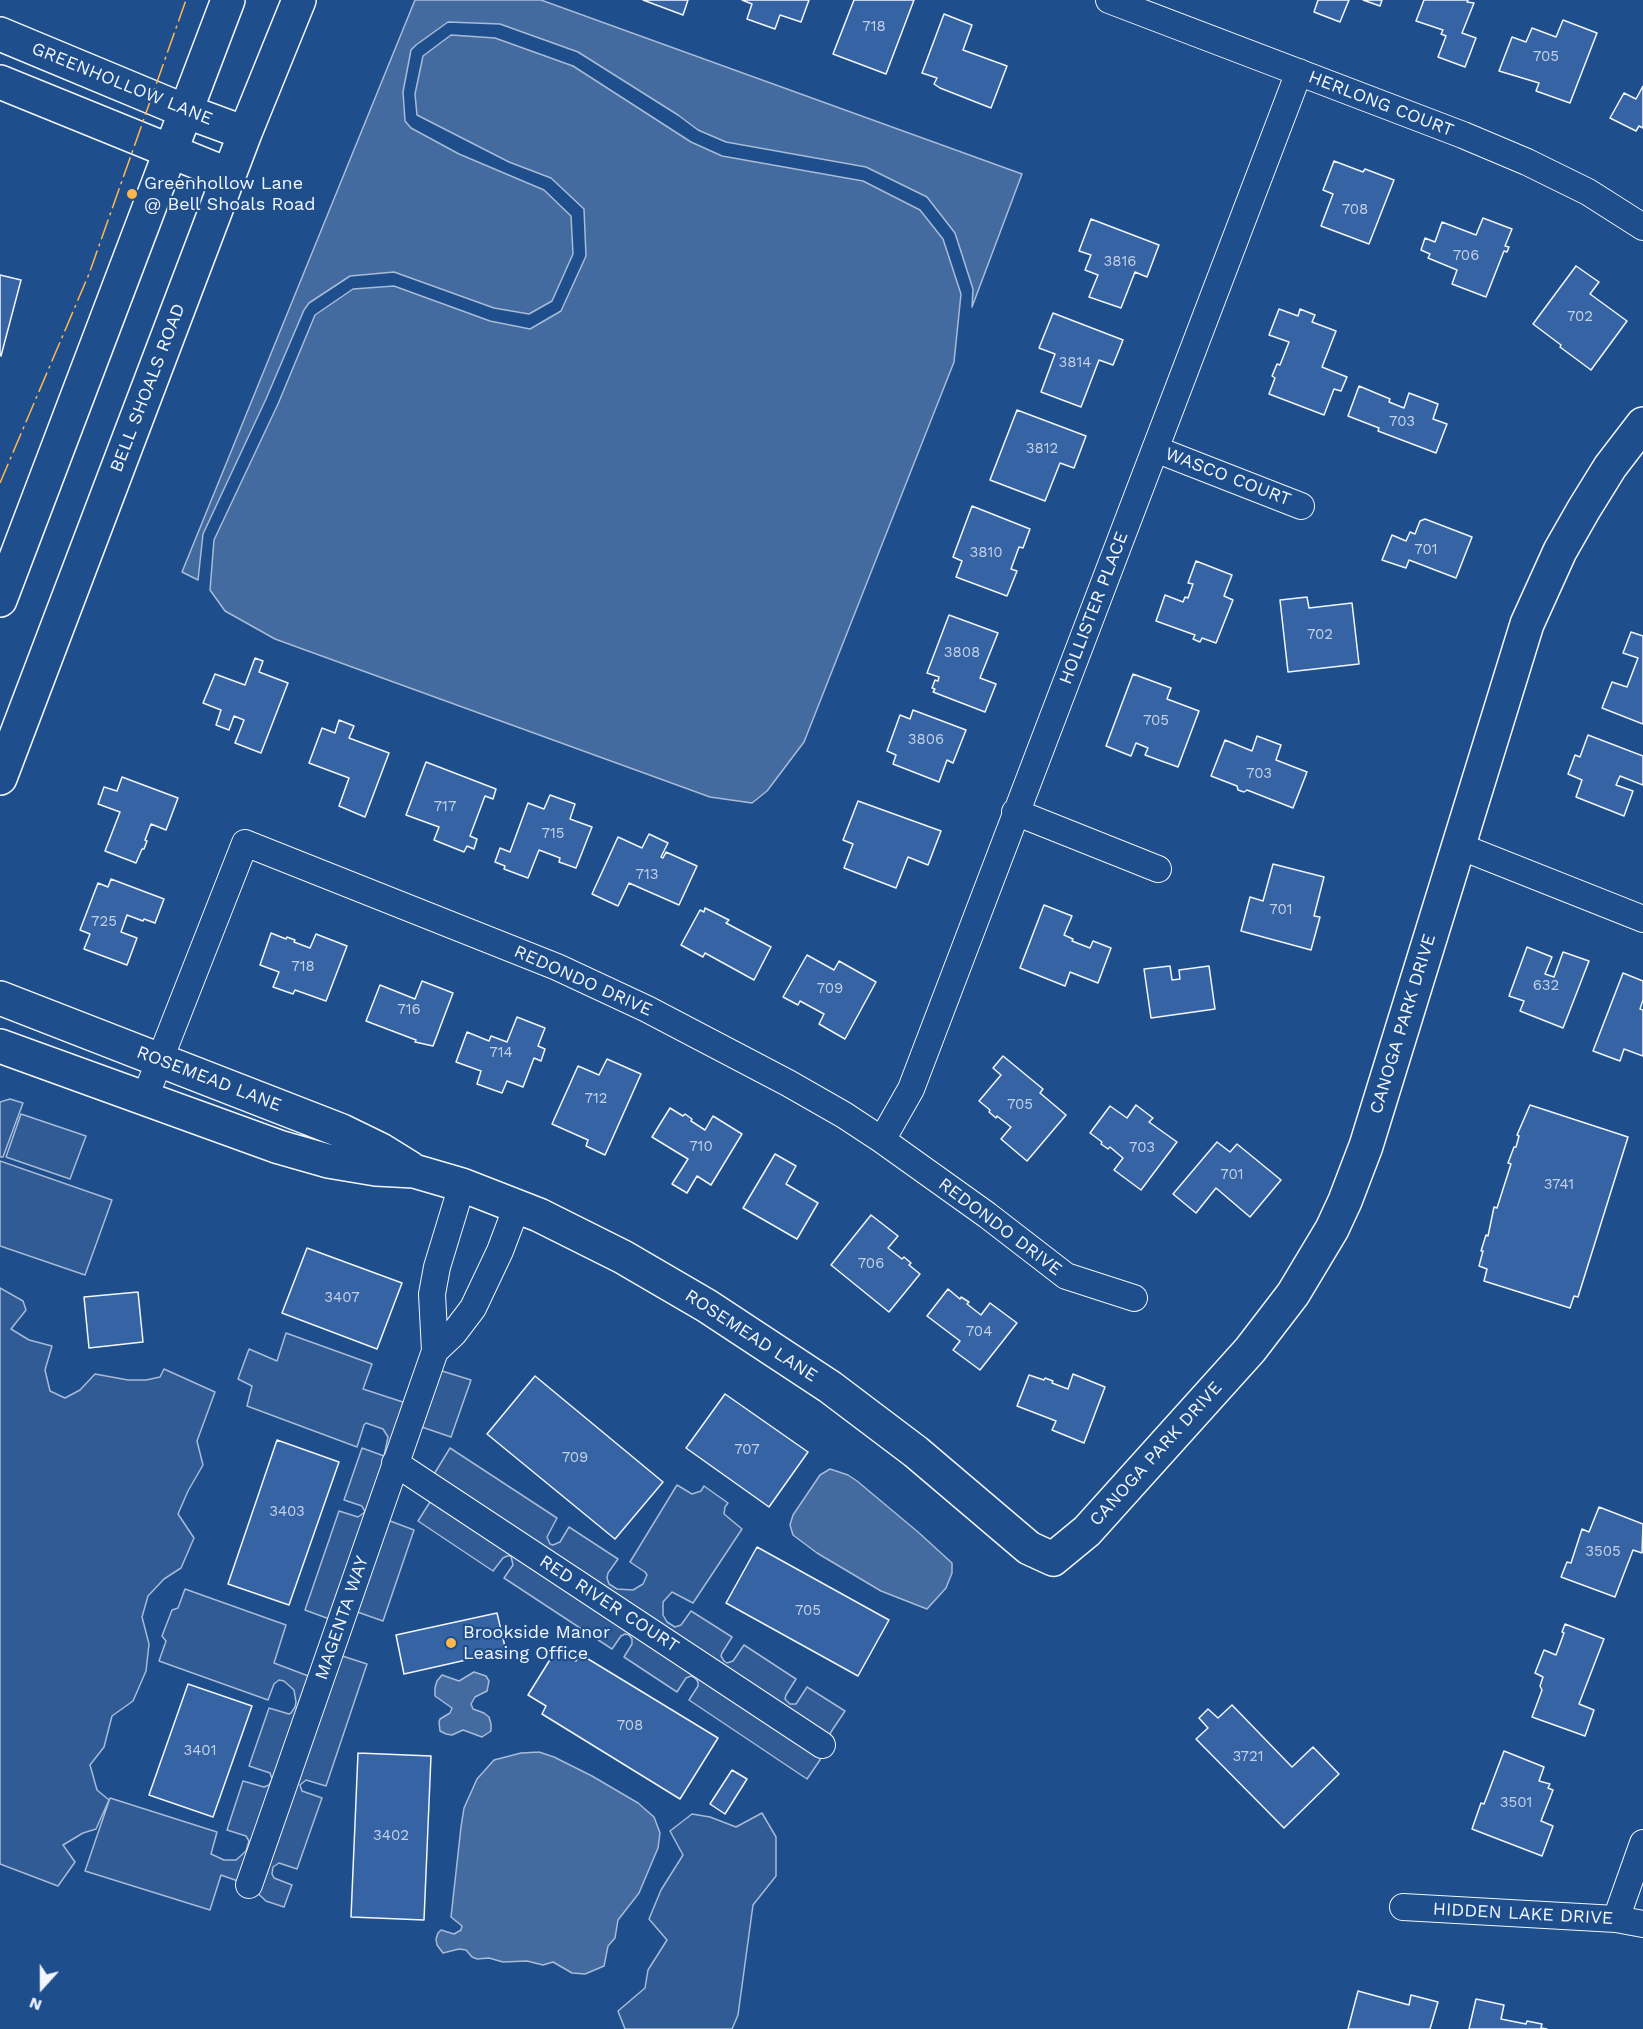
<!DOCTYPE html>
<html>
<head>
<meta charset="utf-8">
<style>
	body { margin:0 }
	#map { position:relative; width:1643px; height:2029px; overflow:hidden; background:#1f4e8c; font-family:"Work Sans",sans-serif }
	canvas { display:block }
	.north { position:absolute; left:12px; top:1957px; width:60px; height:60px; -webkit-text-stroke:4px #1f4e8c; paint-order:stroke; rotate:201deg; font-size:16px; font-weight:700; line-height:24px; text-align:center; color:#f2f6ff }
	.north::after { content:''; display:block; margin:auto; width:21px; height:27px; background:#f2f6ff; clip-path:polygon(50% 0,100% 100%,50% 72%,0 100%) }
</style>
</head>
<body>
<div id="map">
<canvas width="1643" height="2029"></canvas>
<div class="north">N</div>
</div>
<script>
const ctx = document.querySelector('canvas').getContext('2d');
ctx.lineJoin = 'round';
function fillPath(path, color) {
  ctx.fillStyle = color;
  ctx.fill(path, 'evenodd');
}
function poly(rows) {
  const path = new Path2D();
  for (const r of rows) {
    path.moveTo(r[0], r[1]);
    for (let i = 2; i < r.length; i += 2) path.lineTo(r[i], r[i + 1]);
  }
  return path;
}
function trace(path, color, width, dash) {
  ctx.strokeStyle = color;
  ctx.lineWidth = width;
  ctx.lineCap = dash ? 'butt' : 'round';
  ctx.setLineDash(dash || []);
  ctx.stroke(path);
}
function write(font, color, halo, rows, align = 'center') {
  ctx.font = font + ' "Work Sans",sans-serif';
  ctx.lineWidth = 4.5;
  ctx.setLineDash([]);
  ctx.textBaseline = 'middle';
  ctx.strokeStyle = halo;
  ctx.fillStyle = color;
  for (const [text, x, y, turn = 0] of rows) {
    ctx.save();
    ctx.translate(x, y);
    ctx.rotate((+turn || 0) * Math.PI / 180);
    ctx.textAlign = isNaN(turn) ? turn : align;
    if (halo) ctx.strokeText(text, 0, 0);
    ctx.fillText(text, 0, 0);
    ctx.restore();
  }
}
const built = poly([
	[10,1099,23,1103,3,1157,0,1157,0,1102,10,1099],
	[21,1114,86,1136,70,1179,6,1157,21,1114],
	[0,1161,112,1200,85,1275,0,1246,0,1161],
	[0,1288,23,1301,26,1310,11,1329,29,1340,52,1346,45,1370,50,1391,65,1398,80,1390,95,1374,128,1380,146,1380,160,1377,164,1369,215,1392,197,1441,203,1465,188,1491,178,1514,194,1538,181,1568,164,1579,148,1596,142,1617,149,1644,146,1671,133,1701,112,1716,104,1747,90,1765,97,1790,109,1800,96,1829,83,1833,63,1845,75,1862,58,1886,0,1864,0,1288],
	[286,1333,372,1364,363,1389,415,1406,429,1367,471,1380,451,1437,410,1423,377,1516,414,1530,383,1621,346,1608,340,1623,305,1610,339,1511,358,1517,365,1512,362,1506,344,1500,362,1448,384,1456,388,1437,383,1429,366,1423,364,1425,357,1447,247,1406,252,1386,238,1379,249,1349,277,1361,286,1333],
	[450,1448,557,1518,547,1537,550,1544,553,1545,560,1542,569,1527,618,1559,608,1573,607,1578,609,1584,617,1589,633,1590,643,1584,647,1575,645,1572,630,1562,677,1485,692,1494,701,1491,704,1486,728,1503,725,1507,724,1514,742,1529,693,1603,672,1592,663,1602,663,1615,667,1622,675,1627,681,1625,691,1611,732,1637,722,1653,721,1656,724,1661,727,1663,733,1661,744,1645,796,1679,786,1695,785,1699,790,1704,796,1704,807,1687,845,1711,831,1732,820,1760,807,1779,689,1700,698,1686,698,1682,695,1678,691,1676,686,1678,677,1692,624,1657,632,1644,632,1639,629,1635,625,1634,621,1636,612,1649,504,1578,513,1565,511,1556,507,1556,503,1558,493,1571,418,1521,437,1491,428,1484,450,1448],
	[185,1589,286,1625,274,1663,319,1680,330,1652,367,1664,326,1786,306,1780,300,1785,302,1791,322,1798,297,1869,279,1863,273,1867,272,1874,274,1878,292,1885,284,1907,266,1901,249,1885,221,1875,210,1910,85,1871,110,1798,217,1832,211,1854,224,1860,236,1860,246,1851,249,1841,246,1836,227,1830,243,1781,264,1787,269,1785,272,1779,270,1773,249,1766,269,1708,289,1714,291,1713,295,1707,296,1702,294,1690,284,1681,279,1680,274,1684,268,1700,159,1661,166,1641,162,1636,172,1610,178,1608,185,1589],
	[762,1813,776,1837,776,1876,753,1905,738,2015,732,2029,625,2029,618,2011,645,1988,648,1970,667,1940,649,1919,661,1890,683,1855,670,1831,692,1814,710,1817,736,1827,762,1813]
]);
fillPath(built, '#305b95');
trace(built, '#a8bbd7', 1.5);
const water = poly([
	[415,0,541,0,1022,174,972,307,973,289,955,233,927,197,866,167,726,142,698,130,678,115,578,52,500,24,448,22,416,45,411,50,403,92,405,121,411,128,459,154,544,190,571,216,573,254,552,301,529,314,494,308,394,272,350,276,309,303,304,310,266,399,203,534,198,580,182,572,415,0],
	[451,35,495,38,573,66,691,142,722,156,863,181,920,210,943,239,961,294,954,362,804,742,767,791,752,803,710,797,275,639,225,611,210,590,214,540,278,404,315,315,353,289,394,286,490,321,530,329,561,311,586,256,584,209,551,178,509,162,417,115,415,94,423,56,451,35],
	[830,1469,848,1475,857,1481,918,1532,952,1563,952,1573,946,1588,927,1609,881,1591,817,1553,793,1535,790,1525,793,1515,820,1475,830,1469],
	[474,1672,486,1676,489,1681,487,1691,475,1697,471,1704,473,1709,484,1713,489,1717,491,1724,491,1731,482,1737,463,1730,452,1735,446,1734,440,1731,439,1722,440,1719,450,1713,452,1708,435,1696,435,1688,437,1681,442,1675,459,1681,474,1672],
	[539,1752,554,1757,592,1776,638,1803,654,1817,660,1833,658,1848,639,1893,618,1920,615,1938,608,1946,604,1966,585,1974,572,1973,553,1962,543,1965,527,1961,503,1962,489,1958,477,1959,472,1957,466,1950,459,1949,443,1953,437,1945,436,1939,438,1933,441,1930,454,1934,461,1930,462,1926,451,1917,461,1827,464,1808,477,1779,494,1760,521,1753,539,1752]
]);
fillPath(water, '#446ba0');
trace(water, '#a8bbd7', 1.5);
const building = poly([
	[643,0,688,0,683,15,643,0],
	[742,0,809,0,801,22,780,15,775,29,747,19,752,4,742,0],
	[854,0,914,0,886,74,833,54,854,0],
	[1318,0,1349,0,1340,22,1314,12,1318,0],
	[1363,0,1382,0,1380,6,1363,0],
	[1424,0,1468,0,1467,2,1474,3,1462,33,1476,38,1465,67,1438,57,1446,36,1441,34,1443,30,1416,21,1424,0],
	[944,14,972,25,963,50,1007,66,991,108,940,88,934,84,937,78,922,73,944,14],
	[1563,20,1597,33,1570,103,1536,91,1539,83,1499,71,1512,37,1526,42,1532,28,1556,37,1563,20],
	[1643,86,1643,128,1639,126,1636,131,1610,118,1624,93,1636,99,1643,86],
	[1334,161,1363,172,1365,169,1394,180,1369,244,1321,226,1333,194,1323,190,1334,161],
	[1483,218,1512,229,1505,246,1509,247,1507,252,1504,251,1486,297,1452,284,1457,270,1428,258,1430,254,1421,250,1425,238,1435,242,1442,222,1476,235,1483,218],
	[1091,219,1159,245,1147,277,1135,272,1121,308,1089,297,1098,275,1085,270,1091,255,1079,251,1091,219],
	[1576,266,1599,282,1590,294,1627,321,1591,370,1560,347,1561,345,1533,324,1576,266],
	[0,275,21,280,1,356,0,355,0,275],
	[1279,309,1298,316,1300,309,1315,315,1312,322,1336,331,1322,367,1347,377,1341,391,1334,389,1324,415,1269,394,1275,378,1272,376,1277,364,1280,365,1289,342,1269,335,1279,309],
	[1053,313,1123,340,1113,365,1099,360,1081,407,1041,392,1055,354,1039,348,1053,313],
	[1359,386,1390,399,1389,402,1404,408,1409,393,1438,404,1433,419,1447,424,1436,453,1378,431,1379,428,1348,416,1359,386],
	[1017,410,1086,436,1074,468,1060,463,1045,501,990,480,1017,410],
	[972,506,1030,529,1023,548,1019,547,1011,569,1017,571,1007,596,956,577,962,561,953,557,972,506],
	[1425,519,1472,537,1456,578,1409,560,1406,568,1382,560,1392,535,1406,541,1410,532,1415,534,1420,521,1425,519],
	[1196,561,1232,575,1224,596,1233,600,1216,643,1202,638,1200,642,1193,639,1195,635,1156,621,1165,595,1183,602,1185,597,1188,598,1193,584,1188,583,1196,561],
	[1307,597,1309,608,1352,603,1359,664,1288,672,1280,600,1307,597],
	[949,615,998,633,980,678,996,684,985,712,933,692,935,689,932,688,935,680,938,681,939,677,927,673,949,615],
	[1631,632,1643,636,1643,724,1602,708,1612,682,1627,687,1638,658,1623,653,1631,632],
	[255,658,263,661,259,672,288,683,261,753,235,743,244,720,234,716,229,730,216,725,221,710,203,703,215,674,245,685,255,658],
	[1133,674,1171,688,1167,699,1199,711,1178,767,1145,755,1148,748,1136,743,1131,756,1106,746,1133,674],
	[913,710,966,730,953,763,947,760,939,782,893,764,896,755,887,751,900,715,910,719,913,710],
	[339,720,354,726,349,738,389,753,365,817,339,806,349,778,309,763,322,728,335,733,339,720],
	[1588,735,1643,756,1643,785,1620,776,1616,785,1633,791,1624,816,1576,797,1582,780,1568,774,1575,755,1580,757,1588,735],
	[1257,736,1281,745,1276,760,1307,772,1293,808,1247,790,1244,792,1238,790,1237,786,1211,776,1225,740,1252,751,1257,736],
	[426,762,496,789,493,799,485,796,470,836,477,839,474,849,467,846,464,852,434,840,439,827,406,815,426,762],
	[122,777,178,798,166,830,151,824,145,840,147,841,144,849,142,849,136,863,105,851,120,812,98,804,104,787,117,791,122,777],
	[550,795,575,804,570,819,592,827,576,868,559,862,560,858,539,850,528,878,504,869,505,866,495,862,500,848,510,852,528,803,544,809,550,795],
	[858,801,941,831,928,865,908,857,896,888,844,868,853,844,843,840,858,801],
	[649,834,668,843,661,857,663,858,666,852,697,866,679,905,629,883,618,906,592,894,618,837,642,848,649,834],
	[1273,864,1324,877,1314,916,1320,917,1311,950,1241,931,1250,897,1263,901,1273,864],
	[111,879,164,899,155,923,144,919,143,921,127,915,121,932,137,938,127,965,84,949,90,934,80,930,98,883,108,887,111,879],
	[1044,905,1072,916,1064,935,1073,939,1072,941,1090,948,1093,941,1111,948,1098,983,1070,972,1065,986,1020,968,1044,905],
	[705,908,729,920,726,923,771,947,754,980,705,953,703,957,681,945,700,910,704,912,705,908],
	[271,933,286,939,287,937,295,940,294,942,310,948,316,934,347,946,326,1001,295,990,293,994,273,987,279,972,260,965,271,933],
	[1527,947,1552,957,1545,974,1554,977,1563,952,1589,961,1563,1028,1520,1011,1524,1001,1509,996,1527,947],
	[807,955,834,970,839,961,876,982,845,1039,819,1024,824,1014,800,1001,798,1005,783,997,807,955],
	[1170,966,1172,980,1180,979,1179,970,1209,966,1215,1009,1151,1018,1144,969,1170,966],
	[1623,973,1643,981,1643,1000,1640,1009,1643,1010,1643,1056,1624,1049,1620,1061,1593,1051,1623,973],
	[422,981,453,993,433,1046,415,1042,416,1040,366,1021,380,985,415,999,422,981],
	[517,1017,545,1028,538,1046,545,1049,541,1061,534,1058,523,1087,507,1081,502,1093,477,1084,481,1071,456,1062,467,1032,489,1041,491,1036,507,1042,517,1017],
	[1003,1056,1043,1089,1040,1093,1066,1115,1027,1161,1001,1139,1011,1127,997,1116,996,1118,989,1112,990,1110,979,1101,1001,1075,993,1068,1003,1056],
	[607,1059,641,1074,605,1155,586,1146,588,1140,552,1124,578,1066,599,1075,607,1059],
	[1136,1105,1153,1118,1149,1122,1177,1142,1141,1190,1114,1170,1123,1158,1110,1147,1108,1149,1101,1144,1102,1142,1090,1133,1110,1106,1127,1118,1136,1105],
	[1530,1105,1628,1137,1578,1297,1574,1296,1570,1308,1484,1281,1487,1269,1479,1266,1483,1251,1481,1251,1486,1235,1488,1236,1494,1207,1497,1208,1511,1164,1508,1163,1514,1147,1516,1147,1519,1136,1517,1135,1530,1105],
	[670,1108,683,1116,685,1114,692,1119,691,1121,705,1130,713,1116,742,1134,711,1185,697,1176,687,1193,672,1184,688,1159,652,1137,670,1108],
	[1217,1142,1230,1152,1237,1144,1281,1180,1250,1217,1216,1188,1196,1213,1173,1194,1217,1142],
	[775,1154,796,1166,786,1184,818,1203,797,1239,743,1208,775,1154],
	[871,1215,898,1236,888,1248,902,1259,904,1257,911,1263,909,1265,920,1274,889,1312,831,1265,871,1215],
	[307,1248,402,1283,377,1349,282,1313,307,1248],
	[948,1289,960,1299,961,1297,969,1302,967,1304,981,1315,990,1303,1017,1323,980,1370,953,1350,960,1341,927,1316,948,1289],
	[138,1292,143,1342,89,1348,84,1297,138,1292],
	[1073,1374,1105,1387,1084,1443,1052,1430,1056,1421,1017,1406,1029,1375,1044,1380,1045,1378,1053,1381,1052,1383,1068,1389,1073,1374],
	[535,1376,663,1482,615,1539,487,1434,535,1376],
	[725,1394,808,1452,769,1507,686,1448,725,1394],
	[277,1440,339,1462,289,1605,228,1584,277,1440],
	[1599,1507,1643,1524,1642,1553,1633,1550,1615,1597,1561,1577,1567,1562,1571,1563,1582,1529,1589,1532,1599,1507],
	[757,1547,889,1620,858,1676,726,1603,757,1547],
	[497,1613,506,1651,404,1674,396,1635,497,1613],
	[1565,1624,1604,1639,1579,1704,1594,1710,1585,1736,1532,1717,1542,1690,1540,1686,1543,1677,1535,1673,1544,1650,1556,1655,1564,1633,1562,1632,1565,1624],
	[556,1650,576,1661,580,1654,718,1738,680,1799,542,1714,546,1706,528,1695,556,1650],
	[188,1684,252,1706,213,1817,149,1795,188,1684],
	[1232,1705,1292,1767,1313,1747,1339,1774,1284,1828,1196,1739,1208,1728,1199,1718,1208,1709,1218,1718,1232,1705],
	[1504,1751,1544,1767,1539,1781,1550,1784,1548,1788,1553,1790,1541,1821,1553,1826,1542,1856,1472,1829,1481,1803,1484,1804,1504,1751],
	[358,1753,431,1756,424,1920,351,1917,358,1753],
	[732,1770,747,1779,725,1814,710,1804,732,1770],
	[1358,1991,1409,2005,1411,1995,1438,2002,1430,2029,1348,2029,1358,1991],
	[1476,1999,1504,2005,1501,2019,1526,2024,1527,2021,1542,2024,1541,2028,1547,2029,1469,2029,1476,1999]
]);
fillPath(building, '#3563a3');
trace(building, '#f2f6ff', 1.5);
const street = poly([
	[1109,0,1463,135,1527,162,1588,192,1643,227],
	[1155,449,1301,506],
	[1015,812,1158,869],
	[1459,846,1643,919],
	[144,1100,245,843,557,967,647,1009,788,1083,844,1115,882,1140,987,1215,1066,1276,1134,1298],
	[882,1140,911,1089,1299,72],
	[435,1351,454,1333,473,1308,500,1251,517,1206],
	[395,1463,822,1745],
	[249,1885,435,1351,432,1294,437,1267,462,1185],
	[1403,1907,1616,1919,1643,1924],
	[1616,1919,1643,1843]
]);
const secondary = poly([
	[0,34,185,111,245,133],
	[0,82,229,175],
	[0,600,228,0],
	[0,778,245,133,299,0],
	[0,998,342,1131,381,1150,410,1168],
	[0,1046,279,1147,328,1161,376,1169,414,1171,462,1185,539,1215,623,1257,707,1306,830,1387,916,1452,1029,1548,1053,1559,1087,1531,1250,1350,1293,1294,1332,1229,1345,1201,1366,1146,1527,624,1560,551,1584,509,1610,467,1643,424]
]);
trace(street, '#f2f6ff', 28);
trace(secondary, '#f2f6ff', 36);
trace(street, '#1f4e8c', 26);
trace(secondary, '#1f4e8c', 33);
trace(poly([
	[0,483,89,274,186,0]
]), '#ffb74d', 1.5, [21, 4.5, 3, 4.5]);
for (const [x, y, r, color] of [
	[132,194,6,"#ffb74d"],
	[451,1643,6,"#ffb74d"]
]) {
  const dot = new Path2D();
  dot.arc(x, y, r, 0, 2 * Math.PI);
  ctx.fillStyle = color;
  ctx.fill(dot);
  trace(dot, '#1f4e8c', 2);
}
write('15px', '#c3d1e8', null, [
	["718",874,27],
	["705",1546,57],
	["708",1355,210],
	["706",1466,256],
	["3816",1120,262],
	["702",1580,317],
	["3814",1075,363],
	["703",1402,422],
	["3812",1042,449],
	["701",1426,550],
	["3810",986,553],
	["702",1320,635],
	["3808",962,653],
	["705",1156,721],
	["3806",926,740],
	["703",1259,774],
	["717",445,807],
	["715",553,834],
	["713",647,875],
	["701",1281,910],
	["725",104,922],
	["718",303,967],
	["632",1546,986],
	["709",830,989],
	["716",409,1010],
	["714",501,1053],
	["712",596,1099],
	["705",1020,1105],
	["710",701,1147],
	["703",1142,1148],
	["701",1232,1175],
	["3741",1559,1185],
	["706",871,1264],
	["3407",342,1298],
	["704",979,1332],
	["707",747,1450],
	["709",575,1458],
	["3403",287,1512],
	["3505",1603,1552],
	["705",808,1611],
	["708",630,1726],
	["3401",200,1751],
	["3721",1248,1757],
	["3501",1516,1803],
	["3402",391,1836]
]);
write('18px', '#f2f6ff', '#1f4e8c', [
	["GREENHOLLOW LANE",122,84,22],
	["HERLONG COURT",1381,104,21],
	["BELL SHOALS ROAD",148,388,-69],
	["WASCO COURT",1228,477,21],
	["HOLLISTER PLACE",1094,608,-69],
	["REDONDO DRIVE",583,981,24],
	["CANOGA PARK DRIVE",1403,1024,-73],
	["ROSEMEAD LANE",209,1079,21],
	["REDONDO DRIVE",1000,1227,37],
	["ROSEMEAD LANE",751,1336,33],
	["CANOGA PARK DRIVE",1156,1454,-48],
	["RED RIVER COURT",609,1604,33],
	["MAGENTA WAY",342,1618,-71],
	["HIDDEN LAKE DRIVE",1523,1914,3]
]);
write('18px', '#f2f6ff', '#1f4e8c', [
	["Greenhollow Lane",144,184],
	["@ Bell Shoals Road",144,205],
	["Brookside Manor",463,1633],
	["Leasing Office",463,1654]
], 'left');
</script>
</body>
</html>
